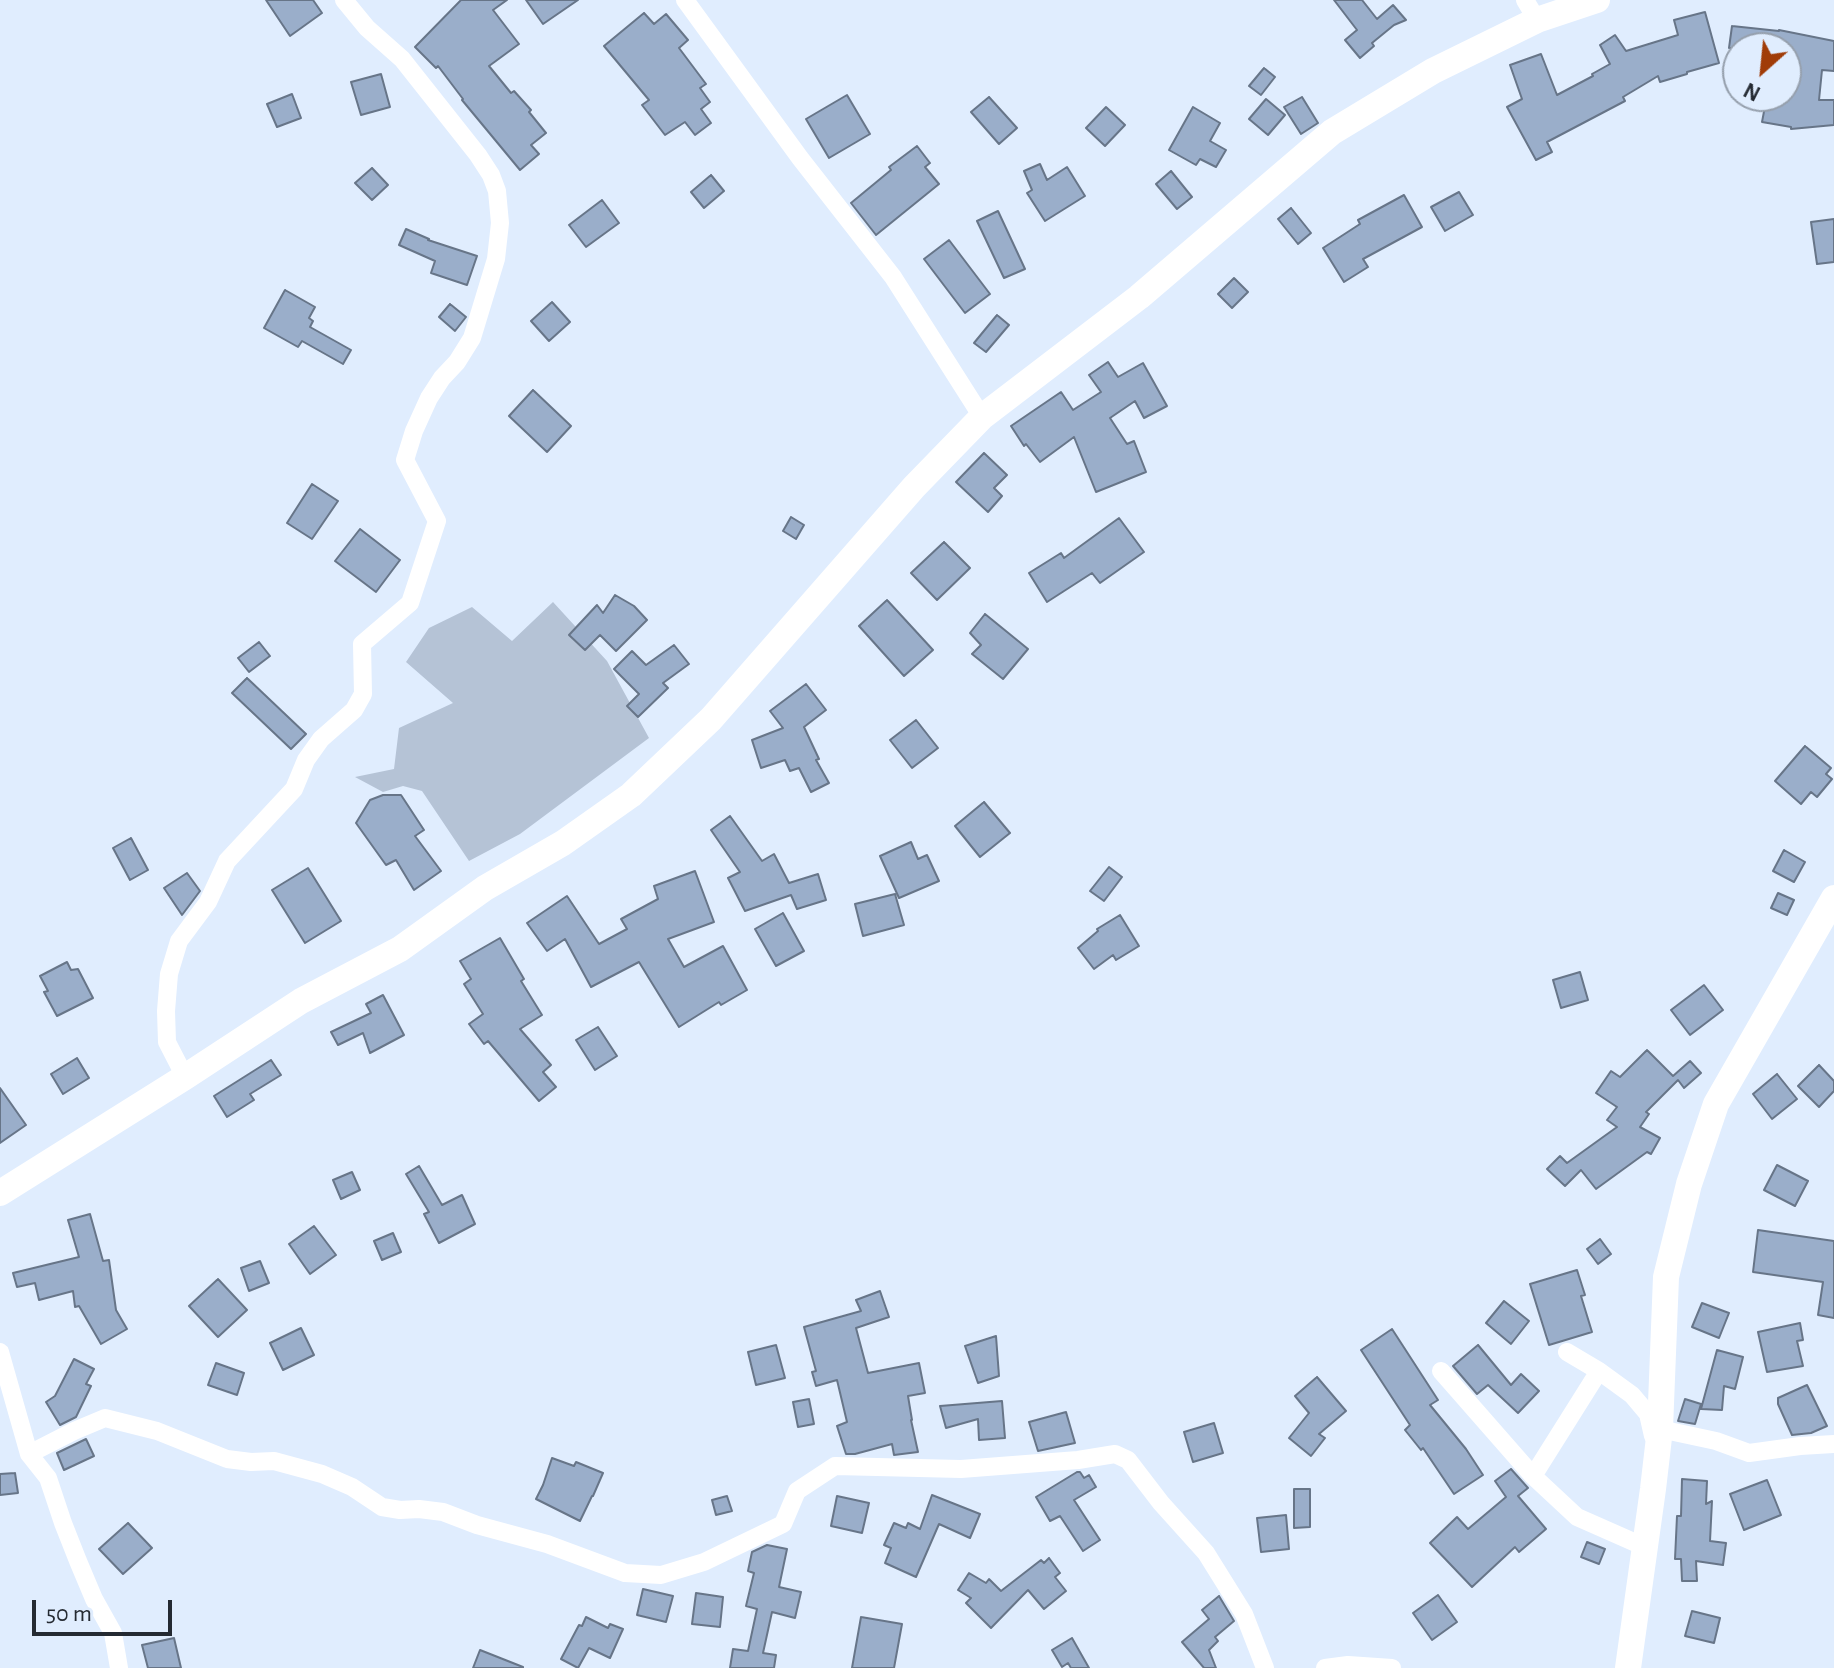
<!DOCTYPE html>
<html>
<head>
<meta charset="utf-8">
<style>
	body { margin:0 }
	#map { position:relative; width:1834px; height:1668px; overflow:hidden; background:#e0edfe; font-family:"Alegreya Sans",sans-serif }
	canvas { display:block }
	.north { position:absolute; left:1722px; top:32px; width:80px; height:80px; box-sizing:border-box; background:#e0edfe; border:2px solid #959fac; border-radius:50%; rotate:207deg; font-size:22px; font-weight:700; line-height:32px; text-align:center; color:#242a32 }
	.north::after { content:''; display:block; margin:auto; width:28px; height:36px; background:#a03c08; clip-path:polygon(50% 0,100% 100%,50% 72%,0 100%) }
	.scale { position:absolute; left:32px; top:1600px; width:140px; height:36px; box-sizing:border-box; border:4px solid #242a32; border-top:0; padding-left:10px; font-size:24px; line-height:28px; white-space:nowrap; color:#242a32; -webkit-text-stroke:6px #e0edfe; paint-order:stroke }
</style>
</head>
<body>
<div id="map">
<canvas width="1834" height="1668"></canvas>
<div class="north">N</div>
<div class="scale">50 m</div>
</div>
<script>
const ctx = document.querySelector('canvas').getContext('2d');
ctx.lineJoin = 'round';
function fillPath(path, color) {
  ctx.fillStyle = color;
  ctx.fill(path, 'evenodd');
}
function poly(rows) {
  const path = new Path2D();
  for (const r of rows) {
    path.moveTo(r[0], r[1]);
    for (let i = 2; i < r.length; i += 2) path.lineTo(r[i], r[i + 1]);
  }
  return path;
}
function trace(path, color, width, dash) {
  ctx.strokeStyle = color;
  ctx.lineWidth = width;
  ctx.lineCap = dash ? 'butt' : 'round';
  ctx.setLineDash(dash || []);
  ctx.stroke(path);
}
fillPath(poly([
	[553,602,607,661,649,738,520,834,469,861,422,791,403,786,383,792,355,777,394,769,399,728,453,703,406,662,429,628,472,607,512,641]
]), '#b5c3d6');
const building = poly([
	[266,0,313,0,322,13,290,36,266,0],
	[461,0,507,0,493,10,519,44,489,66,511,93,514,91,531,110,529,112,546,133,531,145,539,154,520,170,462,100,463,99,438,66,436,68,415,47,461,0],
	[526,0,578,0,543,24,526,0],
	[1334,0,1362,0,1377,19,1393,5,1406,20,1394,25,1372,43,1374,46,1360,58,1345,40,1357,30,1334,0],
	[1705,12,1719,63,1687,72,1687,74,1660,82,1658,76,1623,97,1625,101,1547,142,1552,152,1536,160,1507,107,1522,99,1510,65,1541,54,1557,95,1593,76,1592,74,1610,64,1600,45,1615,35,1626,51,1678,35,1674,20,1705,12],
	[644,13,654,24,666,14,688,40,679,48,706,84,700,88,710,102,701,109,711,123,695,135,685,122,665,135,642,105,649,100,604,46,644,13],
	[1732,26,1779,31,1779,30,1834,41,1834,71,1822,70,1819,100,1834,100,1834,125,1791,129,1791,127,1762,122,1767,96,1786,96,1786,48,1729,48,1732,26],
	[1264,68,1275,77,1261,95,1249,86,1264,68],
	[381,74,390,107,361,115,351,82,381,74],
	[292,94,301,118,277,127,267,104,292,94],
	[847,95,870,134,829,158,806,119,847,95],
	[989,97,1017,128,999,144,971,112,989,97],
	[1302,97,1318,123,1301,134,1284,107,1302,97],
	[1266,99,1285,115,1268,135,1249,119,1266,99],
	[1106,107,1125,125,1105,146,1086,128,1106,107],
	[1193,107,1220,123,1210,141,1226,150,1216,167,1200,159,1196,165,1169,150,1193,107],
	[917,146,930,163,925,167,939,184,876,235,851,203,891,170,889,167,917,146],
	[1040,164,1047,180,1067,167,1085,196,1045,221,1027,193,1032,190,1024,171,1040,164],
	[372,168,388,185,372,200,355,183,372,168],
	[1171,171,1192,197,1177,209,1156,184,1171,171],
	[711,175,724,191,704,208,691,192,711,175],
	[1459,192,1473,215,1445,231,1431,207,1459,192],
	[1404,195,1422,227,1363,259,1368,267,1344,282,1323,248,1360,224,1358,220,1404,195],
	[602,200,619,223,586,247,569,225,602,200],
	[1291,208,1311,233,1298,244,1278,219,1291,208],
	[998,211,1025,269,1004,278,977,221,998,211],
	[1834,219,1834,262,1817,264,1811,222,1834,219],
	[406,229,429,239,428,240,477,256,467,285,431,273,435,261,399,245,406,229],
	[949,240,990,294,965,313,924,259,949,240],
	[1234,278,1248,292,1232,308,1218,294,1234,278],
	[285,290,315,307,309,318,313,321,310,327,351,350,343,364,302,341,298,347,264,328,285,290],
	[552,302,570,322,549,341,531,321,552,302],
	[450,304,466,317,455,331,439,317,450,304],
	[997,315,1009,325,986,352,974,343,997,315],
	[1108,362,1118,377,1143,363,1167,406,1144,418,1135,401,1110,418,1127,444,1134,441,1146,472,1096,492,1074,437,1040,462,1026,444,1024,446,1011,426,1061,392,1073,410,1101,392,1089,375,1108,362],
	[533,390,571,426,547,452,509,416,533,390],
	[984,453,1007,475,994,488,1002,496,988,512,956,482,984,453],
	[312,484,338,501,312,539,287,523,312,484],
	[791,517,804,525,796,539,783,531,791,517],
	[1119,518,1144,552,1100,583,1092,573,1047,602,1029,573,1061,553,1064,558,1119,518],
	[360,529,400,560,376,592,335,561,360,529],
	[944,542,970,568,937,600,911,573,944,542],
	[615,595,634,606,647,620,616,651,600,635,585,650,569,635,597,605,603,613,615,595],
	[887,600,933,650,904,676,859,626,887,600],
	[985,614,1028,649,1003,679,972,654,981,645,970,633,985,614],
	[259,642,270,656,249,672,238,658,259,642],
	[674,645,689,664,663,683,668,688,638,717,627,706,639,694,614,669,632,651,646,665,674,645],
	[247,678,306,734,291,749,232,693,247,678],
	[806,684,826,710,804,727,819,759,816,760,829,783,811,792,799,768,790,771,785,760,761,768,752,740,783,728,770,711,806,684],
	[916,720,938,748,912,768,890,740,916,720],
	[1805,746,1831,768,1826,774,1832,779,1817,797,1811,792,1801,804,1775,781,1805,746],
	[383,795,401,795,424,830,415,836,441,871,414,890,396,860,386,865,356,823,370,800,383,795],
	[984,802,1010,833,980,857,955,826,984,802],
	[730,816,762,861,774,854,789,883,818,874,826,900,797,909,791,895,745,911,728,878,740,872,711,830,730,816],
	[131,838,148,870,130,880,113,848,131,838],
	[911,842,918,859,927,855,939,881,899,898,880,856,911,842],
	[1784,850,1805,862,1794,882,1773,871,1784,850],
	[1109,867,1122,877,1104,901,1090,891,1109,867],
	[308,868,341,921,305,943,272,890,308,868],
	[695,871,714,922,668,939,684,967,723,946,747,990,721,1005,719,1002,679,1027,639,962,591,987,565,939,547,951,527,923,567,896,599,944,627,929,621,919,658,899,654,886,695,871],
	[187,873,200,891,182,915,164,888,187,873],
	[1778,893,1794,900,1787,915,1771,908,1778,893],
	[895,894,904,925,863,936,855,904,895,894],
	[783,913,804,951,776,966,755,929,783,913],
	[1120,915,1139,946,1116,960,1113,955,1094,969,1078,948,1098,931,1097,929,1120,915],
	[500,938,524,979,521,981,542,1015,520,1029,551,1065,543,1072,556,1087,539,1101,488,1041,484,1044,469,1024,483,1014,464,984,471,979,460,961,500,938],
	[67,962,71,970,78,969,93,998,57,1016,44,992,48,991,40,976,67,962],
	[1580,972,1588,1000,1561,1008,1553,980,1580,972],
	[1704,985,1723,1010,1690,1035,1671,1010,1704,985],
	[383,995,404,1035,370,1053,363,1033,338,1045,331,1032,371,1013,366,1004,383,995],
	[598,1027,617,1056,595,1070,576,1040,598,1027],
	[1647,1050,1673,1076,1690,1061,1701,1073,1684,1088,1678,1080,1646,1112,1649,1114,1640,1127,1660,1138,1651,1154,1647,1152,1596,1189,1581,1170,1565,1186,1547,1169,1560,1156,1567,1163,1617,1127,1607,1120,1617,1107,1596,1093,1611,1071,1620,1077,1647,1050],
	[77,1058,89,1078,63,1094,51,1074,77,1058],
	[271,1060,281,1075,250,1094,254,1100,227,1117,214,1096,271,1060],
	[1819,1065,1834,1081,1834,1091,1819,1107,1798,1086,1819,1065],
	[1777,1074,1797,1099,1772,1119,1753,1094,1777,1074],
	[0,1088,26,1125,0,1143,0,1088],
	[1777,1165,1808,1181,1795,1206,1764,1190,1777,1165],
	[419,1166,442,1205,462,1195,475,1224,439,1243,424,1214,429,1212,406,1174,419,1166],
	[352,1172,360,1190,341,1199,333,1180,352,1172],
	[90,1214,103,1261,109,1260,116,1310,127,1329,101,1344,79,1306,75,1307,73,1291,39,1300,35,1283,17,1287,13,1273,79,1257,68,1220,90,1214],
	[314,1226,336,1255,310,1274,289,1244,314,1226],
	[1758,1230,1834,1241,1834,1318,1818,1315,1823,1282,1753,1272,1758,1230],
	[393,1233,401,1252,382,1260,374,1241,393,1233],
	[1600,1239,1611,1254,1598,1264,1587,1249,1600,1239],
	[260,1261,269,1283,249,1291,241,1268,260,1261],
	[1577,1270,1585,1295,1581,1296,1592,1332,1549,1345,1530,1284,1577,1270],
	[218,1279,247,1310,218,1337,189,1306,218,1279],
	[880,1291,889,1317,856,1328,868,1373,919,1363,925,1393,908,1396,912,1420,911,1420,918,1452,894,1455,892,1444,855,1454,846,1454,837,1426,847,1422,837,1380,816,1386,812,1372,816,1371,804,1327,861,1311,856,1300,880,1291],
	[1504,1301,1529,1321,1511,1344,1486,1323,1504,1301],
	[1702,1303,1729,1313,1719,1338,1692,1327,1702,1303],
	[1800,1323,1803,1340,1797,1341,1803,1366,1767,1372,1758,1332,1800,1323],
	[301,1328,314,1355,283,1370,270,1343,301,1328],
	[1392,1329,1438,1400,1430,1405,1466,1449,1483,1475,1454,1494,1423,1448,1421,1450,1405,1430,1410,1425,1361,1350,1392,1329],
	[996,1336,999,1376,978,1383,965,1346,996,1336],
	[776,1345,785,1378,756,1385,748,1352,776,1345],
	[1478,1345,1511,1385,1521,1374,1539,1391,1518,1413,1488,1385,1477,1394,1453,1366,1478,1345],
	[1717,1350,1743,1357,1735,1389,1724,1386,1722,1410,1701,1409,1717,1350],
	[74,1359,94,1369,86,1384,91,1386,76,1417,60,1425,46,1402,55,1396,74,1359],
	[216,1363,244,1373,237,1395,208,1385,216,1363],
	[1317,1377,1346,1411,1319,1434,1325,1438,1311,1456,1289,1438,1309,1413,1295,1396,1317,1377],
	[1807,1385,1827,1426,1811,1433,1792,1435,1778,1404,1778,1398,1807,1385],
	[809,1399,814,1424,798,1427,793,1402,809,1399],
	[1685,1399,1701,1404,1695,1424,1678,1421,1685,1399],
	[1002,1401,1005,1438,979,1440,978,1419,946,1428,940,1406,1002,1401],
	[1066,1412,1075,1443,1038,1451,1029,1422,1066,1412],
	[1214,1423,1223,1453,1193,1462,1184,1432,1214,1423],
	[86,1439,94,1456,64,1470,57,1453,86,1439],
	[552,1458,574,1466,576,1462,603,1473,593,1496,592,1496,580,1521,536,1499,543,1485,552,1458],
	[1511,1469,1528,1488,1518,1496,1546,1529,1519,1552,1515,1547,1472,1587,1430,1543,1457,1517,1468,1529,1506,1497,1495,1481,1511,1469],
	[1077,1472,1080,1472,1084,1478,1089,1475,1096,1487,1074,1500,1100,1540,1083,1551,1060,1516,1050,1521,1036,1497,1077,1472],
	[15,1473,18,1493,0,1495,0,1474,15,1473],
	[1682,1479,1707,1481,1706,1504,1712,1501,1710,1541,1726,1543,1723,1565,1696,1561,1697,1581,1682,1581,1681,1559,1675,1559,1677,1516,1681,1516,1682,1479],
	[1767,1480,1781,1515,1744,1530,1730,1494,1767,1480],
	[1294,1489,1310,1489,1310,1527,1294,1528,1294,1489],
	[932,1495,980,1514,970,1538,939,1524,916,1577,885,1563,891,1548,884,1545,894,1523,906,1528,908,1523,920,1529,932,1495],
	[727,1496,732,1511,716,1515,712,1500,727,1496],
	[837,1496,869,1503,862,1533,831,1526,837,1496],
	[1286,1515,1289,1549,1261,1552,1257,1518,1286,1515],
	[128,1523,152,1548,123,1574,99,1549,128,1523],
	[1587,1542,1605,1549,1599,1564,1581,1557,1587,1542],
	[767,1545,787,1549,779,1587,801,1592,795,1618,772,1612,763,1653,776,1655,774,1668,730,1668,733,1649,748,1651,757,1609,746,1606,754,1573,748,1571,752,1552,767,1545],
	[1049,1558,1060,1573,1055,1577,1066,1591,1044,1609,1028,1590,991,1628,966,1603,971,1598,958,1590,969,1573,986,1583,989,1579,1001,1591,1041,1560,1044,1563,1049,1558],
	[643,1589,673,1596,666,1622,637,1615,643,1589],
	[696,1593,723,1597,720,1627,692,1624,696,1593],
	[1438,1595,1457,1622,1432,1640,1413,1613,1438,1595],
	[1219,1596,1234,1621,1215,1637,1218,1641,1209,1650,1216,1668,1204,1668,1182,1642,1209,1619,1202,1610,1219,1596],
	[1692,1611,1720,1618,1714,1643,1685,1636,1692,1611],
	[586,1617,608,1628,610,1624,623,1629,610,1658,589,1648,578,1668,561,1659,579,1625,582,1626,586,1617],
	[861,1617,902,1624,894,1668,852,1668,861,1617],
	[174,1638,181,1668,148,1668,142,1645,174,1638],
	[1072,1638,1089,1668,1071,1668,1068,1663,1062,1667,1052,1650,1072,1638],
	[480,1650,523,1667,523,1668,473,1668,480,1650]
]);
fillPath(building, '#9aaeca');
trace(building, '#677588', 2);
trace(poly([
	[685,0,800,158,893,277,982,417],
	[1525,0,1537,20],
	[185,1077,167,1042,166,1011,169,974,179,941,208,902,227,861,294,789,306,760,321,739,354,710,363,694,362,644,410,603,437,521,405,460,414,431,429,398,442,378,457,362,472,338,496,259,500,223,497,191,491,175,478,155,402,59,367,28,344,0],
	[0,1352,29,1454,48,1478,63,1523,78,1561,94,1599,113,1633,119,1668],
	[1567,1352,1599,1371,1632,1395,1648,1414,1653,1436],
	[1441,1371,1533,1476,1577,1517,1645,1547],
	[1660,1429,1716,1441,1749,1453,1800,1446,1834,1444],
	[29,1454,74,1431,105,1418,157,1431,227,1459,251,1462,274,1461,322,1474,352,1487,382,1507,400,1510,419,1509,443,1512,477,1525,547,1544,625,1573,661,1575,704,1562,783,1524,797,1491,835,1466,961,1469,1078,1460,1115,1454,1128,1460,1161,1503,1206,1553,1244,1614,1265,1668],
	[1533,1476,1599,1371],
	[1325,1668,1348,1665,1392,1668]
]), '#fff', 18);
trace(poly([
	[0,1193,185,1077,301,1001,400,949,485,888,563,843,631,795,711,719,914,487,982,417,1139,297,1332,132,1433,71,1537,20,1597,0],
	[1628,1668,1653,1489,1660,1429,1666,1277,1689,1184,1716,1104,1834,898]
]), '#fff', 26);
</script>
</body>
</html>
